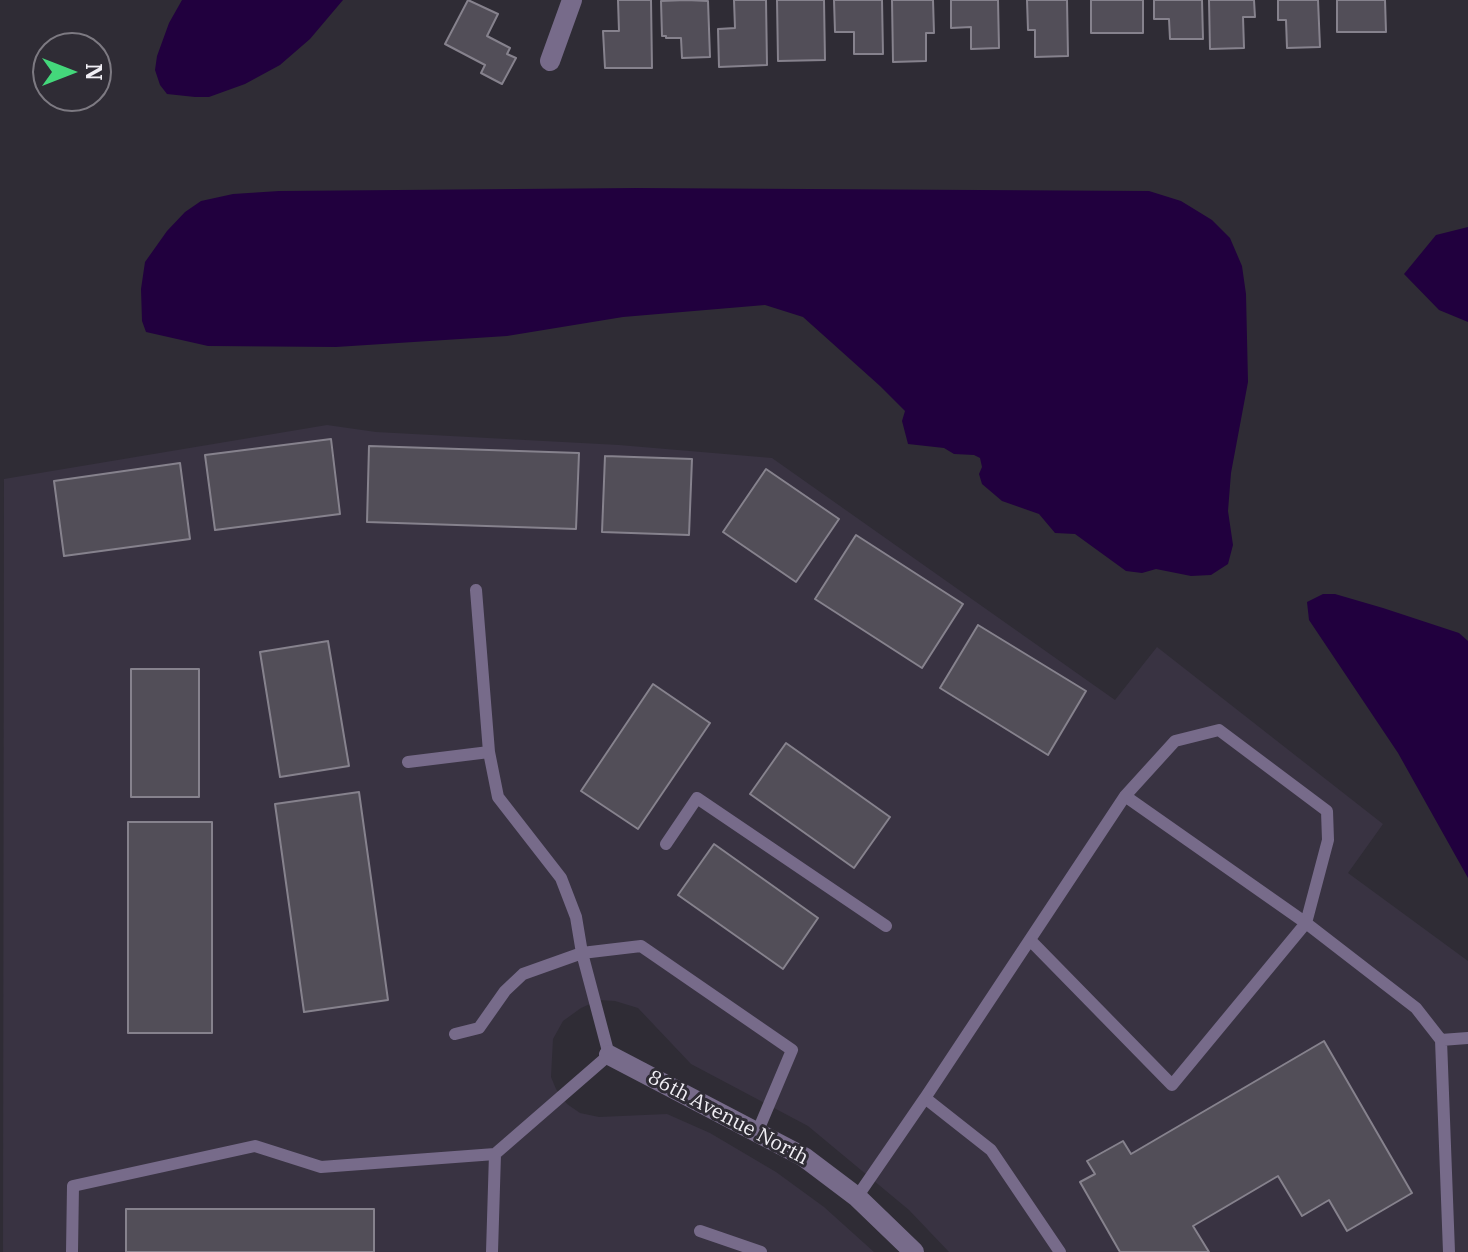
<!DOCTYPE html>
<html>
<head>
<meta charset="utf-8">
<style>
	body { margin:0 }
	#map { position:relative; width:1468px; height:1252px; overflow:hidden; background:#2f2c35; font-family:"IBM Plex Serif",serif }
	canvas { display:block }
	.north { position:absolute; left:32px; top:32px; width:80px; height:80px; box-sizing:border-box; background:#2f2c35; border:2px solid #7d7a82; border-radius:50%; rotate:90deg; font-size:22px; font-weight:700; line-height:32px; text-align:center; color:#f1eff5 }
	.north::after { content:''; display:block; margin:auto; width:28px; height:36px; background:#44d77b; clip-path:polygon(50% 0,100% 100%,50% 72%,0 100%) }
</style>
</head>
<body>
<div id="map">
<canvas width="1468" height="1252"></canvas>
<div class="north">N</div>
</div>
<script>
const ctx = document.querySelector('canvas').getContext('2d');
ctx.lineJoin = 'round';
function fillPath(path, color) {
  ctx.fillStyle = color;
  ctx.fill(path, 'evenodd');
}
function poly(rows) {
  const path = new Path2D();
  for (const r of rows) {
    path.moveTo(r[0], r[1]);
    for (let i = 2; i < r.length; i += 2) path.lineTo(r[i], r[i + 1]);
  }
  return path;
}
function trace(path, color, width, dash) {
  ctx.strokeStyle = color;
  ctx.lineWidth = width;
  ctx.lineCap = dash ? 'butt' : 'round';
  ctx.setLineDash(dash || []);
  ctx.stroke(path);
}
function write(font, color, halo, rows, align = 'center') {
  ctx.font = font + ' "IBM Plex Serif",serif';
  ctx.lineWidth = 6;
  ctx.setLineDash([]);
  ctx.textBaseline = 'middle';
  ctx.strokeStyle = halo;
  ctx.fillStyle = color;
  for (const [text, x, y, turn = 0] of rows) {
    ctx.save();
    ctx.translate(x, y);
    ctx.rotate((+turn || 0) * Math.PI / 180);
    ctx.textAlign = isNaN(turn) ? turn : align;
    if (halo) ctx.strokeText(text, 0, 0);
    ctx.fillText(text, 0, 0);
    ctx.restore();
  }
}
fillPath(poly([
	[327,425,376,432,619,445,772,458,1115,700,1157,647,1383,824,1348,873,1468,961,1468,1252,949,1252,909,1210,808,1126,691,1064,638,1008,615,1001,599,1000,581,1008,563,1021,553,1039,551,1077,556,1089,567,1104,580,1113,599,1117,667,1114,710,1133,776,1172,824,1207,874,1252,3,1252,4,479]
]), '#393342');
fillPath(poly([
	[182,0,343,0,310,39,280,65,245,84,209,97,195,97,167,94,160,85,155,70,157,56,169,23],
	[636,188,1149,191,1181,201,1212,220,1230,238,1242,266,1246,294,1248,382,1231,473,1228,511,1233,545,1228,564,1211,575,1191,576,1156,569,1142,573,1126,571,1075,534,1055,533,1039,514,1002,501,982,484,979,474,982,467,980,458,974,455,954,454,944,448,908,444,902,421,905,411,880,386,803,317,765,305,623,317,507,336,336,347,208,346,146,332,142,321,141,289,145,262,167,231,185,212,201,201,233,194,279,191],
	[1468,227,1468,322,1439,310,1404,274,1436,235],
	[1323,594,1335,594,1383,608,1459,633,1468,641,1468,878,1398,753,1309,620,1307,602]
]), '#21003e');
const building = poly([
	[468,0,498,14,487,36,510,48,507,54,516,58,502,84,481,73,485,65,445,44,468,0],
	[618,0,651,0,652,68,605,68,603,31,619,31,618,0],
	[686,0,708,1,710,57,682,58,681,38,666,38,666,36,662,36,661,1,686,0],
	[734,0,766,0,767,65,719,67,718,29,735,28,734,0],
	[777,0,824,0,825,60,778,61,777,0],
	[834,0,882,0,883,54,854,54,854,32,835,32,834,0],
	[892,0,933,0,934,33,926,33,926,61,893,62,892,0],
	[951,0,998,0,999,48,971,49,971,27,951,28,951,0],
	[1027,0,1067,0,1068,56,1035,57,1035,30,1028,30,1027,0],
	[1091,0,1143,0,1143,33,1091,33,1091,0],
	[1154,0,1202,0,1203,39,1170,39,1169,19,1154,19,1154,0],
	[1209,0,1254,0,1255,17,1243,17,1244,48,1210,49,1209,0],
	[1278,0,1318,0,1320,47,1287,48,1286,20,1278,20,1278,0],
	[1337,0,1385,0,1386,32,1337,32,1337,0],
	[331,439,340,514,215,530,205,455,331,439],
	[369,446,579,453,576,529,367,522,369,446],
	[605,456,692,459,689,535,602,532,605,456],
	[180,463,190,539,64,556,54,481,180,463],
	[766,469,839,519,796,582,723,532,766,469],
	[856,535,963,604,922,668,815,599,856,535],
	[978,625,1086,691,1048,755,940,688,978,625],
	[328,641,349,766,280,777,260,652,328,641],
	[131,669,199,669,199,797,131,797,131,669],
	[653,684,710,723,638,829,581,791,653,684],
	[786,743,890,817,854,868,750,794,786,743],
	[359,792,388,1000,304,1012,275,804,359,792],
	[128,822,212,822,212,1033,128,1033,128,822],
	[714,844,818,918,783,969,678,895,714,844],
	[1324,1041,1412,1193,1347,1231,1329,1200,1302,1216,1278,1176,1193,1226,1209,1252,1120,1252,1080,1182,1095,1174,1087,1161,1123,1141,1131,1154,1324,1041],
	[126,1209,374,1209,374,1252,126,1252,126,1209]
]);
fillPath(building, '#524e58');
trace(building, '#86828d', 2);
trace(poly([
	[476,590,489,752],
	[408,762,489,752,498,797,561,878,576,917,582,953,641,946,792,1050,757,1133],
	[666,844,697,798,886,926],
	[1030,940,1172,1085,1306,923,1125,796],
	[1441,1040,1449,1252],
	[925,1098,1125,796,1175,741,1219,730,1327,811,1328,840,1306,923,1416,1008,1441,1040,1468,1038],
	[857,1197,925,1098,991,1150,1060,1252],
	[700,1231,761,1252],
	[72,1252,73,1186,255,1146,321,1167,495,1154,609,1055,582,953,523,974,505,991,479,1028,455,1034],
	[492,1252,495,1154]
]), '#776b8a', 12);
trace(poly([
	[550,61,572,0],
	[609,1055,804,1157,857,1197,914,1252]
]), '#776b8a', 20);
write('20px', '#f1eff5', '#2f2c35', [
	["86th Avenue North",728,1118,28]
]);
</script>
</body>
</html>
